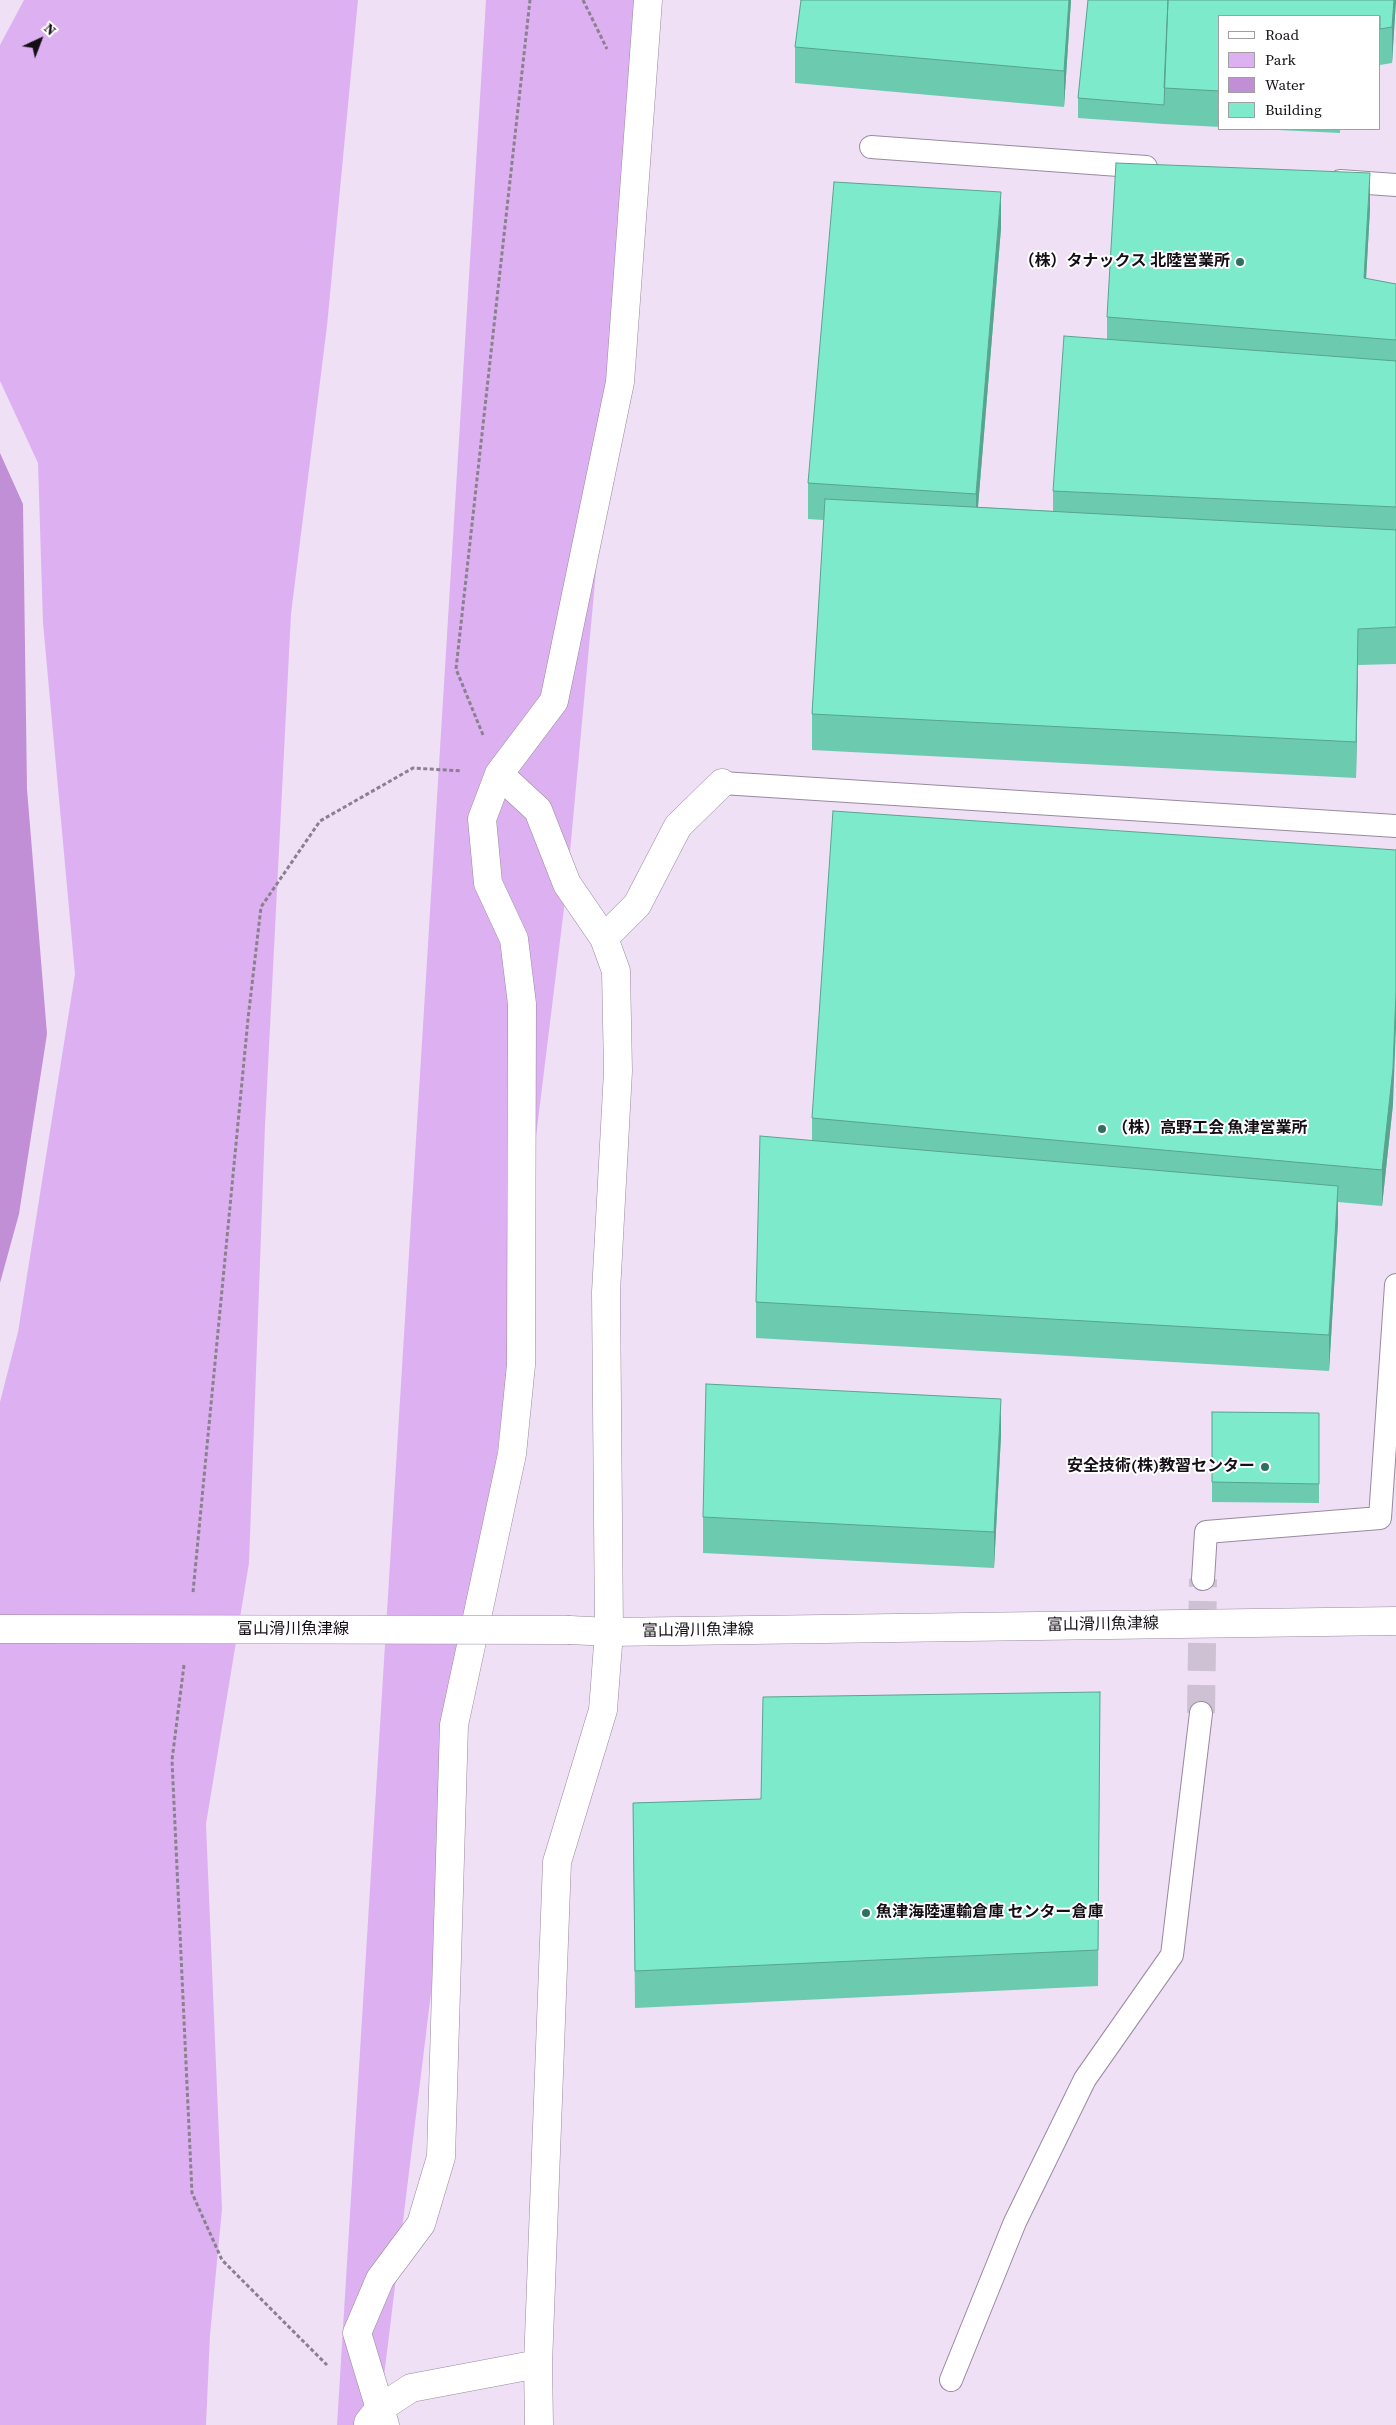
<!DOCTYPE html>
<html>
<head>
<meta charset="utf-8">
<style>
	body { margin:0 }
	#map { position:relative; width:1396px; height:2425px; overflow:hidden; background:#efe0f6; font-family:"Source Serif 4",serif }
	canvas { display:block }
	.legend { position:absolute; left:1218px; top:15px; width:162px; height:115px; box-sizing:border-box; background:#fff; border:1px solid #a19fa2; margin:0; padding:6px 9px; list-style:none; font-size:15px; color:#140f16 }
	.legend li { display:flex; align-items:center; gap:10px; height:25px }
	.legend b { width:25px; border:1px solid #a19fa2 }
	.north { position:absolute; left:15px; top:15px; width:50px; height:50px; -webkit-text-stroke:4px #fff; paint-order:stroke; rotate:43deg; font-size:14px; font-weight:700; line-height:20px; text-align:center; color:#140f16 }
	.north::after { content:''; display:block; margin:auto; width:18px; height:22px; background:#140f16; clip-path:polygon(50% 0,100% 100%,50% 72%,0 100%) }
</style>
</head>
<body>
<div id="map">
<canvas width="1396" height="2425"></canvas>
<ul class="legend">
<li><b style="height:6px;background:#fff"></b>Road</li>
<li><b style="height:14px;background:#ddb1f1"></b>Park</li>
<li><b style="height:14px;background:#c08fd6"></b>Water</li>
<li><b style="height:14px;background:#7debcb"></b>Building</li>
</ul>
<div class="north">N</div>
</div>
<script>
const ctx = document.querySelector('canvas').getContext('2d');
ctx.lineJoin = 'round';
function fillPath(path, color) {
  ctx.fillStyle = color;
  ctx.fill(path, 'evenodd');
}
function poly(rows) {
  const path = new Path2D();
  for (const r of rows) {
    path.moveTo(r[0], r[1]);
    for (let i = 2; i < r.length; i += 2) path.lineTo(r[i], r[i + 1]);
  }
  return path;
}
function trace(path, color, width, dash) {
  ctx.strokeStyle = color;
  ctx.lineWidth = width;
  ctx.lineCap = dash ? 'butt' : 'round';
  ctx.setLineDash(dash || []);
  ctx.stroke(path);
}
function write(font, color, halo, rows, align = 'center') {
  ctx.font = font + ' "Source Serif 4","Noto Sans JP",serif';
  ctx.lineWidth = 4;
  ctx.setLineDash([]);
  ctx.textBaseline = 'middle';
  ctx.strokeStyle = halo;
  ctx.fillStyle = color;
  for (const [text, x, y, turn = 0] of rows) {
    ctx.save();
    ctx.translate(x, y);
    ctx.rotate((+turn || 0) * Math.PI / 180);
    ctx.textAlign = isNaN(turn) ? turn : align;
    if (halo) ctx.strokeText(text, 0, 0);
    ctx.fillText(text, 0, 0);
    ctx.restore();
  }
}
fillPath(poly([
	[24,0,358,0,327,326,291,614,265,1126,249,1563,206,1824,222,2209,210,2335,206,2425,0,2425,0,1402,18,1332,75,974,43,623,38,463,0,381,0,45],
	[486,0,649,0,567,884,378,2425,337,2425]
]), '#ddb1f1');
fillPath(poly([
	[0,453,23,504,27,789,47,1034,19,1214,0,1283]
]), '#c08fd6');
trace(poly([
	[1201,1713,1203,1579]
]), '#cec1d4', 28, [28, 14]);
const lane = poly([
	[871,147,1146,167],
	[1340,181,1396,185],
	[722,783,1396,826],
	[1203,1579,1206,1532,1380,1518,1396,1285],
	[951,2380,1015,2222,1085,2079,1172,1955,1201,1713]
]);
const street = poly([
	[604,938,637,905,678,826,722,783],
	[368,2423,379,2409,411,2388,538,2364],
	[385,2425,357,2333,380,2279,421,2224,441,2157,454,1725,512,1454,521,1365,522,1004,514,939,488,883,482,819,499,774],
	[539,2425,538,2364,557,1862,603,1710,609,1632,606,1292,618,1071,616,971,604,938,567,884,538,810,499,774,554,701,620,382,648,0]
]);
const secondary = poly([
	[570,1630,609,1632,1396,1621]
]);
trace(lane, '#988a9e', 24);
trace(street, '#988a9e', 29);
trace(secondary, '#988a9e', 29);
trace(poly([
	[583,0,607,49],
	[483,735,456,669,530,0],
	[193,1592,248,1019,261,907,320,821,413,768,462,771],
	[184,1665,172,1760,192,2193,222,2260,327,2365]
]), '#8a808f', 3, [4, 2.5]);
trace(lane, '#fff', 22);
trace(street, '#fff', 28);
trace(secondary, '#fff', 28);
const secondaryBridge = poly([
	[0,1629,570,1630]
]);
trace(secondaryBridge, '#988a9e', 29, []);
trace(secondaryBridge, '#fff', 28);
fillPath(poly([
	[1071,0,1064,107,795,83,795,47],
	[1088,0,1396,0,1392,63,1380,65,1380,16,1220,16,1220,127,1164,124,1078,118,1078,98],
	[1258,129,1340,129,1340,133],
	[1370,209,1366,279,1396,284,1396,664,1358,665,1356,778,812,750,812,714,824,520,808,519,808,483,1001,228,978,507,1053,511,1053,491,1107,339,1107,317],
	[1393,1104,1382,1206,1338,1202,1338,1222,1329,1371,756,1338,756,1302,812,1141,812,1118],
	[1212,1412,1319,1413,1319,1503,1212,1502],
	[1001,1435,994,1568,703,1553,703,1517],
	[1100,1692,1098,1986,635,2008,633,1803,761,1799]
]), '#6ccaaf');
fillPath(poly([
	[1069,0,1071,0,1064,107,1064,71],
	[1394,0,1396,0,1392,63,1392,27],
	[1370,173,1370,209,1364,315,1364,278],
	[1001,192,1001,228,976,530,976,494],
	[1358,629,1358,665,1356,778,1356,742],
	[1396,991,1396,1027,1393,1104,1382,1206,1382,1170],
	[1338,1186,1338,1222,1329,1371,1329,1335],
	[1001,1399,1001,1435,994,1568,994,1532]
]), '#58a48e');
const building = poly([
	[801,0,1069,0,1064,71,795,47,801,0],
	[1088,0,1168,0,1164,105,1078,98,1088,0],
	[1168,0,1394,0,1392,27,1380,29,1380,16,1220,16,1220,91,1164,88,1168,0],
	[1116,163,1370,173,1364,278,1396,284,1396,340,1107,317,1116,163],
	[834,182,1001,192,976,494,808,483,834,182],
	[1064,336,1396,361,1396,507,1053,491,1064,336],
	[825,499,1396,530,1396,627,1358,629,1356,742,812,714,825,499],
	[833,811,1396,850,1396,991,1393,1068,1382,1170,812,1118,833,811],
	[760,1136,1338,1186,1329,1335,756,1302,760,1136],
	[706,1384,1001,1399,994,1532,703,1517,706,1384],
	[1212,1412,1319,1413,1319,1484,1212,1482,1212,1412],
	[1100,1692,1098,1950,635,1971,633,1803,761,1799,763,1697,1100,1692]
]);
fillPath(building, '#7debcb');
trace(building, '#58a48e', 1);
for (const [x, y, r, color] of [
	[1240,262,5,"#306f5d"],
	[1102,1129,5,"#306f5d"],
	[1265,1467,5,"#306f5d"],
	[866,1913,5,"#306f5d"]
]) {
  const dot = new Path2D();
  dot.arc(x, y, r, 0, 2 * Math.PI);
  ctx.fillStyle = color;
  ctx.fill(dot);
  trace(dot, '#fff', 2);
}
write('bold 16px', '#140f16', '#fff', [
	["（株）タナックス 北陸営業所",1230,262],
	["（株）高野工会 魚津営業所",1112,1129,"left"],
	["安全技術(株)教習センター",1255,1467],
	["魚津海陸運輸倉庫 センター倉庫",876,1913,"left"]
], 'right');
write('16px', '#140f16', '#fff', [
	["富山滑川魚津線",1103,1625,-1],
	["富山滑川魚津線",293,1630],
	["富山滑川魚津線",698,1631,-1]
]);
</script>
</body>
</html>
